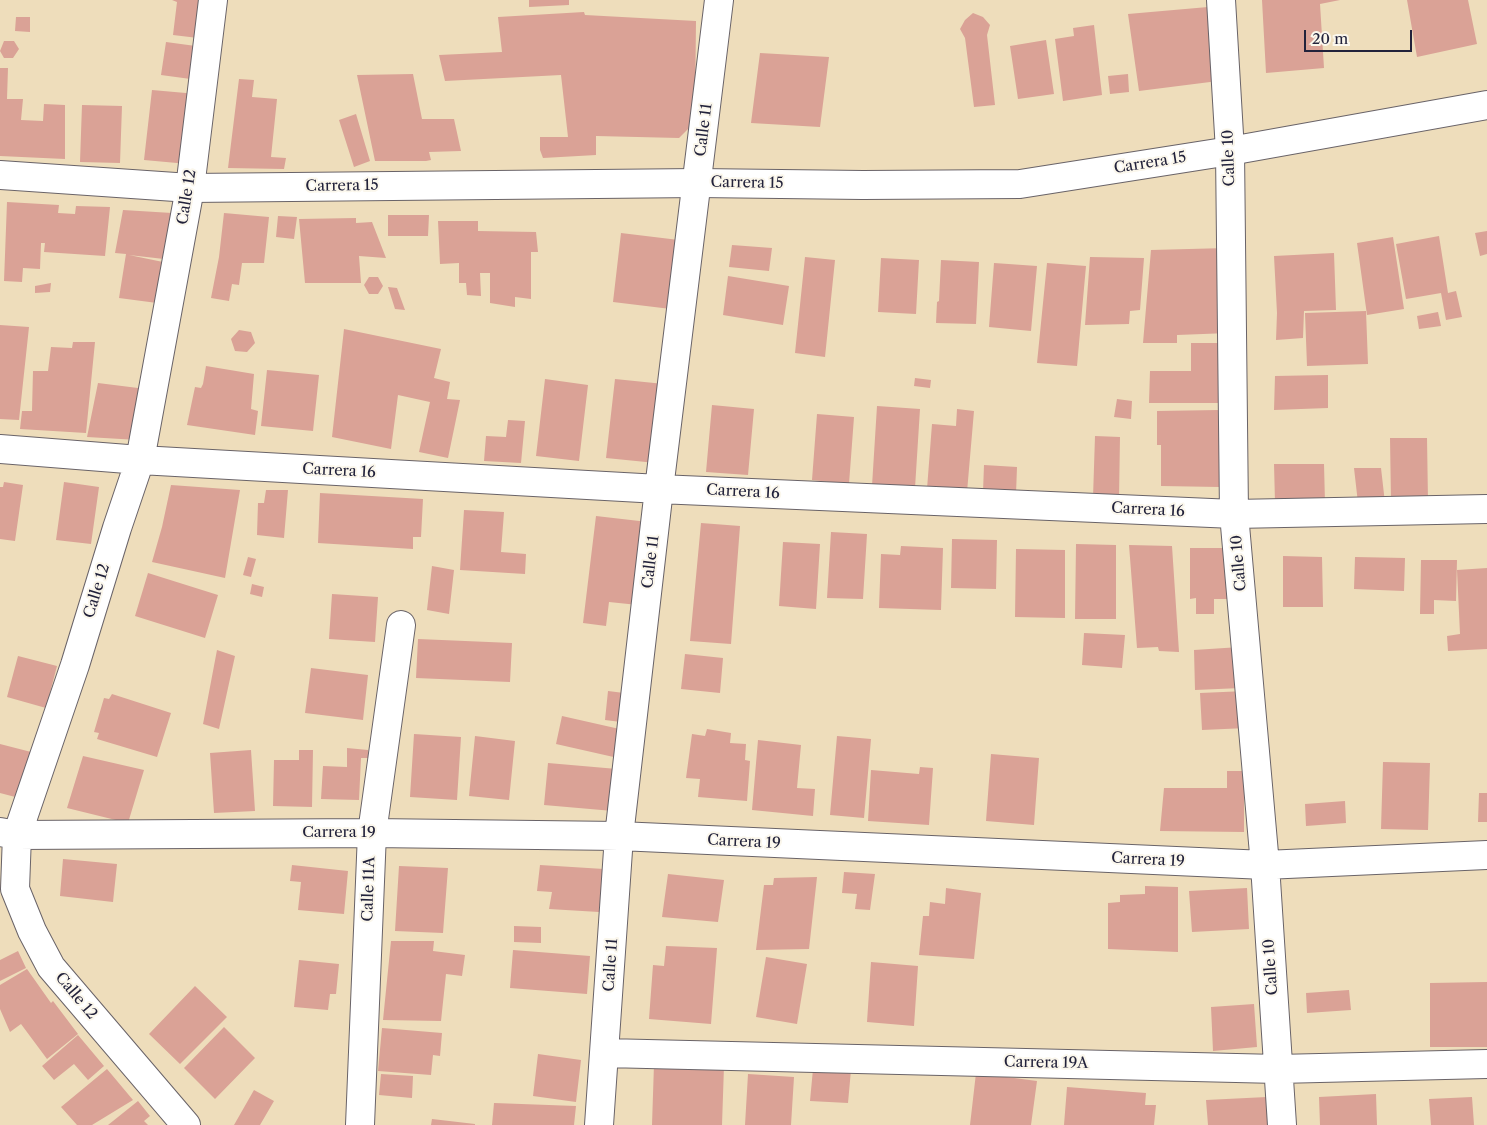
<!DOCTYPE html>
<html>
<head>
<meta charset="utf-8">
<style>
	body { margin:0 }
	#map { position:relative; width:1487px; height:1125px; overflow:hidden; background:#edb; font-family:"Libre Caslon Text",serif }
	canvas { display:block }
	.scale { position:absolute; left:1304px; top:30px; width:108px; height:22px; box-sizing:border-box; border:2px solid #22223b; border-top:0; padding-left:6px; font-size:15px; line-height:18px; white-space:nowrap; color:#22223b; -webkit-text-stroke:4px #fbf7ec; paint-order:stroke }
</style>
</head>
<body>
<div id="map">
<canvas width="1487" height="1125"></canvas>
<div class="scale">20 m</div>
</div>
<script>
const ctx = document.querySelector('canvas').getContext('2d');
ctx.lineJoin = 'round';
function fillPath(path, color) {
  ctx.fillStyle = color;
  ctx.fill(path, 'evenodd');
}
function poly(rows) {
  const path = new Path2D();
  for (const r of rows) {
    path.moveTo(r[0], r[1]);
    for (let i = 2; i < r.length; i += 2) path.lineTo(r[i], r[i + 1]);
  }
  return path;
}
function trace(path, color, width, dash) {
  ctx.strokeStyle = color;
  ctx.lineWidth = width;
  ctx.lineCap = dash ? 'butt' : 'round';
  ctx.setLineDash(dash || []);
  ctx.stroke(path);
}
function write(font, color, halo, rows, align = 'center') {
  ctx.font = font + ' "Libre Caslon Text",serif';
  ctx.lineWidth = 4;
  ctx.setLineDash([]);
  ctx.textBaseline = 'middle';
  ctx.strokeStyle = halo;
  ctx.fillStyle = color;
  for (const [text, x, y, turn = 0] of rows) {
    ctx.save();
    ctx.translate(x, y);
    ctx.rotate((+turn || 0) * Math.PI / 180);
    ctx.textAlign = isNaN(turn) ? turn : align;
    if (halo) ctx.strokeText(text, 0, 0);
    ctx.fillText(text, 0, 0);
    ctx.restore();
  }
}
fillPath(poly([
	[172,0,204,0,198,38,173,35,177,2],
	[529,0,569,0,569,5,529,7],
	[1262,0,1340,0,1320,4,1324,68,1266,73],
	[1407,0,1468,0,1477,44,1417,57],
	[1208,7,1218,81,1139,91,1128,14],
	[584,12,585,15,696,21,695,108,691,108,691,126,679,138,596,136,596,155,543,158,540,150,540,137,568,137,561,75,445,81,439,55,502,52,498,17],
	[973,13,983,17,990,25,987,35,995,105,974,107,965,38,960,29,965,20],
	[16,17,30,17,30,32,15,31],
	[1094,25,1102,95,1063,101,1055,39,1074,36,1073,28],
	[1046,40,1054,94,1018,99,1010,46],
	[4,41,14,41,19,49,13,58,4,58,0,51],
	[166,42,203,47,198,80,161,75],
	[760,53,829,57,820,127,751,123],
	[0,68,8,68,7,99,23,99,21,120,43,121,44,104,65,105,65,159,0,156],
	[413,74,422,119,454,119,461,151,429,152,431,160,426,161,375,161,357,75],
	[1128,74,1129,92,1110,94,1108,76],
	[239,79,254,80,252,97,277,99,271,157,286,158,284,169,228,168],
	[152,90,197,94,188,164,144,160],
	[82,105,122,106,120,163,80,162],
	[356,114,370,161,354,167,339,120],
	[7,202,59,205,58,213,75,214,76,206,110,207,105,256,44,252,45,243,41,243,40,269,23,268,22,282,4,281],
	[123,210,172,213,164,259,129,255,163,262,157,303,119,298,126,254,115,253],
	[224,213,269,217,264,263,242,263,239,285,232,284,229,301,211,298,219,257],
	[388,215,429,215,428,236,388,236],
	[278,216,297,217,294,239,276,237],
	[356,218,356,223,372,222,386,258,359,256,361,283,305,283,299,219],
	[438,221,478,221,478,231,536,232,538,252,531,252,531,299,515,297,515,307,490,303,490,273,480,273,481,296,467,295,466,283,459,283,459,263,440,264],
	[1487,231,1487,254,1480,256,1475,233],
	[621,233,687,241,679,310,613,302],
	[1439,236,1448,293,1456,291,1462,317,1446,320,1441,293,1406,299,1396,244],
	[1393,237,1404,309,1367,315,1357,243],
	[732,245,772,248,769,271,729,267],
	[1227,248,1229,333,1177,335,1177,343,1143,343,1151,250],
	[1334,253,1336,310,1304,311,1303,338,1276,340,1277,313,1274,256],
	[805,257,835,260,825,357,795,353],
	[1090,257,1144,258,1140,310,1130,311,1129,324,1085,325],
	[881,258,919,260,916,314,878,312],
	[941,260,979,262,976,324,936,323,937,302,939,301],
	[994,263,1037,266,1031,331,989,327],
	[1047,263,1086,266,1077,366,1037,363],
	[728,276,789,286,783,325,723,315],
	[369,277,378,277,383,286,378,294,369,294,364,285],
	[51,283,50,292,35,293,35,286],
	[388,287,397,288,405,310,395,309],
	[1366,311,1368,364,1307,366,1305,313],
	[1438,312,1441,326,1419,329,1417,316],
	[0,325,29,327,19,420,0,419],
	[344,329,441,349,434,378,450,382,447,399,460,400,448,458,419,452,430,402,398,395,391,449,332,437],
	[239,330,251,332,255,343,247,352,235,351,231,339],
	[73,342,95,342,86,433,20,429,22,411,32,411,33,371,48,371,51,347,72,348],
	[1191,343,1220,343,1219,403,1149,403,1150,371,1191,371],
	[206,366,254,374,251,409,258,411,255,435,187,425,195,387,201,388,203,384],
	[267,370,319,375,313,431,261,426],
	[1328,375,1328,408,1274,410,1275,376],
	[915,378,931,380,930,388,914,386],
	[545,379,588,385,579,461,536,456],
	[615,379,664,384,656,463,606,458],
	[98,383,146,389,138,440,87,437],
	[1117,399,1132,401,1131,419,1114,417],
	[712,405,754,409,748,475,706,472],
	[877,406,920,409,915,488,872,486],
	[957,409,974,411,967,492,927,489,932,424,956,426],
	[1219,410,1219,487,1161,486,1161,445,1157,445,1157,411],
	[817,414,854,417,849,484,812,480],
	[508,420,525,421,521,463,484,461,486,436,506,437],
	[1095,436,1120,437,1119,499,1093,498],
	[1390,438,1427,438,1428,501,1391,501],
	[1274,464,1324,464,1325,503,1275,502],
	[984,465,1017,467,1016,494,983,492],
	[1354,468,1381,468,1385,503,1358,503],
	[4,482,23,485,15,541,0,539,0,487,3,487],
	[64,482,99,487,91,544,56,540],
	[171,485,240,490,225,578,152,562,162,527],
	[266,490,288,490,284,538,257,535,258,503,264,503],
	[320,493,423,499,421,537,413,537,413,549,318,543],
	[464,510,504,512,501,552,526,554,525,574,460,570],
	[596,516,648,522,638,605,609,602,606,626,583,623],
	[701,523,740,526,731,644,690,641],
	[831,532,867,534,863,599,827,598],
	[952,539,997,540,996,589,951,588],
	[783,542,820,544,816,609,779,606],
	[1076,544,1116,545,1116,619,1075,619],
	[1129,545,1172,546,1179,652,1159,651,1158,647,1137,648],
	[901,546,943,548,941,610,879,608,881,554,900,555],
	[1190,548,1232,548,1232,599,1214,599,1214,614,1196,614,1196,598,1190,599],
	[1016,549,1065,550,1065,618,1015,617],
	[1283,556,1322,557,1323,607,1283,607],
	[248,557,256,559,251,577,243,575],
	[1355,557,1405,558,1404,591,1354,589],
	[1421,560,1457,560,1456,601,1434,600,1434,614,1420,614],
	[432,566,454,570,449,614,427,610],
	[1487,568,1487,649,1448,651,1447,636,1460,634,1457,570],
	[148,573,218,595,205,638,135,616],
	[252,584,264,587,262,597,250,594],
	[332,594,378,597,375,642,329,639],
	[1084,633,1125,635,1122,668,1082,665],
	[418,639,512,643,510,682,416,678],
	[1240,647,1241,688,1195,690,1194,650],
	[217,650,235,656,219,729,203,724],
	[685,654,723,658,720,693,681,689],
	[18,656,57,666,46,708,7,697],
	[311,668,368,675,363,720,305,713],
	[608,691,624,693,621,722,605,720],
	[1246,691,1247,728,1202,730,1200,693],
	[112,694,171,713,157,757,97,739,99,733,94,732,104,698,109,699],
	[562,716,624,730,618,758,556,744],
	[707,729,731,733,730,743,746,744,745,760,750,761,747,801,698,797,700,779,686,778,692,734,705,736],
	[414,734,461,737,457,800,410,797],
	[475,736,515,741,509,800,469,796],
	[837,736,871,739,864,818,830,815],
	[758,740,801,745,797,788,815,789,813,816,752,810],
	[0,744,35,753,23,799,0,793],
	[347,748,368,750,368,758,361,758,359,800,321,799,323,766,347,767],
	[251,750,255,811,214,813,210,753],
	[299,750,313,750,312,807,273,806,274,760,299,760],
	[991,754,1039,758,1034,825,986,821],
	[83,756,144,770,128,823,67,808],
	[1383,762,1430,763,1428,830,1381,829],
	[548,763,617,769,613,811,544,805],
	[920,767,933,768,929,825,868,821,871,770,919,774],
	[1227,771,1244,771,1244,832,1160,831,1164,788,1227,788],
	[1479,793,1487,793,1487,822,1478,822],
	[1345,801,1346,823,1306,826,1305,804],
	[63,859,117,864,113,902,60,896],
	[292,865,348,871,344,914,298,910,301,882,290,881],
	[540,865,604,869,599,912,549,909,552,892,537,891],
	[399,866,448,868,443,933,395,931],
	[844,872,875,874,870,910,855,909,857,894,842,893],
	[668,874,724,880,718,922,662,917],
	[817,877,809,949,756,950,764,885,773,885,774,878],
	[1145,886,1178,887,1178,952,1108,949,1108,903,1120,902,1120,895,1145,894],
	[946,888,981,893,974,959,919,955,923,916,929,916,930,902,945,904],
	[1247,888,1249,929,1192,932,1189,891],
	[514,926,541,927,541,943,514,942],
	[391,941,434,941,433,951,465,955,462,976,446,974,441,1021,383,1020],
	[666,946,717,948,711,1024,649,1019,653,965,664,966],
	[513,950,590,956,587,994,510,988],
	[18,951,26,968,0,981,0,960],
	[766,957,807,964,797,1024,756,1017],
	[299,960,339,964,336,994,330,994,328,1010,294,1007],
	[871,962,918,966,914,1026,867,1022],
	[27,969,51,1003,53,1001,78,1034,47,1059,21,1024,10,1032,0,1009,0,985],
	[1487,982,1487,1047,1430,1047,1430,983],
	[195,986,227,1017,180,1064,149,1034],
	[1349,990,1351,1010,1307,1013,1306,993],
	[1254,1004,1257,1047,1213,1051,1211,1007],
	[224,1027,255,1058,215,1099,184,1068],
	[382,1028,442,1033,440,1056,433,1055,431,1075,378,1071],
	[78,1035,104,1066,88,1080,74,1064,54,1080,42,1066],
	[538,1054,581,1060,576,1102,533,1096],
	[654,1064,724,1066,722,1125,652,1125],
	[107,1069,133,1100,92,1125,77,1125,61,1107],
	[813,1069,851,1070,848,1103,810,1101],
	[976,1073,1037,1081,1031,1125,970,1125],
	[381,1074,413,1076,412,1098,379,1095],
	[748,1074,794,1077,791,1125,745,1125],
	[1067,1087,1146,1093,1145,1105,1156,1105,1154,1125,1064,1125],
	[254,1090,274,1101,260,1125,234,1125],
	[1376,1094,1377,1125,1320,1125,1319,1097],
	[1267,1097,1269,1125,1208,1125,1206,1100],
	[1472,1097,1474,1125,1431,1125,1429,1099],
	[138,1101,150,1116,144,1121,148,1125,108,1125],
	[494,1103,576,1106,574,1125,492,1125],
	[432,1119,475,1124,475,1125,431,1125]
]), '#daa296');
const street = poly([
	[1221,0,1230,151,1234,514,1265,865,1282,1125],
	[0,449,140,460,659,489,1234,514,1487,509],
	[0,832,17,835,372,833,619,836,1265,865,1487,855],
	[605,1053,1278,1069,1487,1064],
	[186,1125,51,967,32,931,15,889,17,835,75,665,117,528,140,460,190,188,213,0],
	[360,1125,372,833,401,625],
	[599,1125,619,836,659,489,719,0]
]);
const secondary = poly([
	[0,175,190,188,698,183,863,185,1020,184,1230,151,1487,105]
]);
trace(street, '#696368', 30);
trace(secondary, '#696368', 30);
trace(street, '#fff', 28);
trace(secondary, '#fff', 28);
write('15px', '#22223b', '#fbf7ec', [
	["Calle 11",704,130,-83],
	["Calle 10",1229,158,-92],
	["Carrera 15",1150,163,-9],
	["Carrera 15",747,183,1],
	["Carrera 15",342,186,-1],
	["Calle 12",187,197,-81],
	["Carrera 16",339,471,3],
	["Carrera 16",743,492,3],
	["Carrera 16",1148,510,3],
	["Calle 11",651,562,-83],
	["Calle 10",1239,563,-95],
	["Calle 12",97,591,-73],
	["Carrera 19",339,833],
	["Carrera 19",744,842,3],
	["Carrera 19",1148,860,3],
	["Calle 11A",369,889,-88],
	["Calle 11",611,965,-86],
	["Calle 10",1271,967,-94],
	["Calle 12",76,996,50],
	["Carrera 19A",1046,1063,1]
]);
</script>
</body>
</html>
